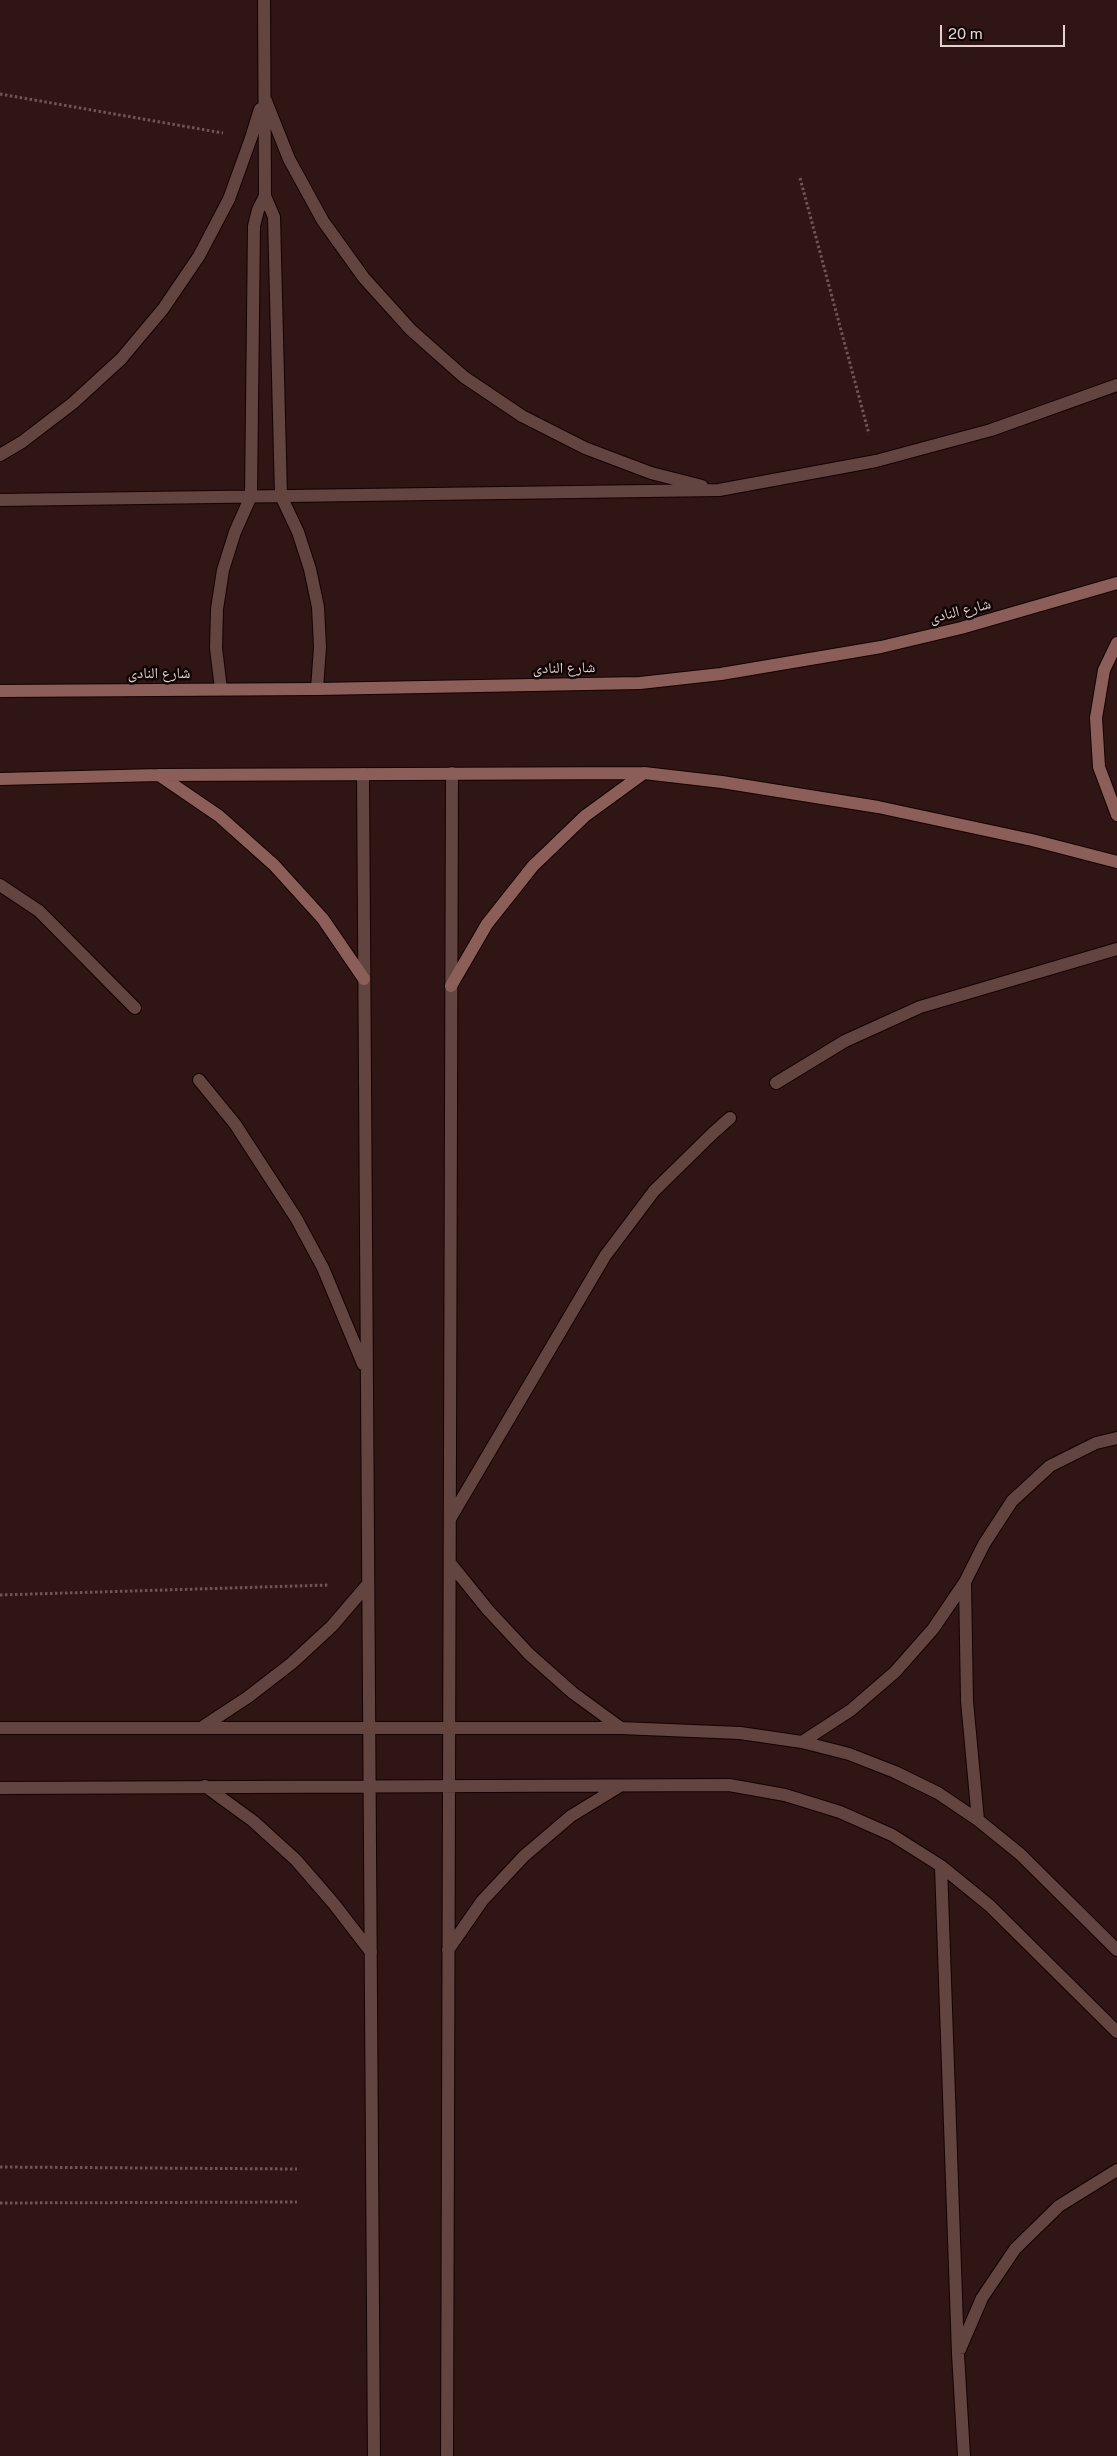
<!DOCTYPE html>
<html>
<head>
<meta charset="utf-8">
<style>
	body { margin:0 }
	#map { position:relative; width:1117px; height:2456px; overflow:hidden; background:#2f1513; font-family:"Public Sans",sans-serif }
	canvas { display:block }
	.scale { position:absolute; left:940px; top:25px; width:125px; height:22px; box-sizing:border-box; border:2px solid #e4d1cf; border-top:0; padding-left:6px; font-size:15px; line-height:18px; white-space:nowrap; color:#e4d1cf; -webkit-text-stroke:4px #0f0504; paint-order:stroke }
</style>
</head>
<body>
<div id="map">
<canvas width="1117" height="2456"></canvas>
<div class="scale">20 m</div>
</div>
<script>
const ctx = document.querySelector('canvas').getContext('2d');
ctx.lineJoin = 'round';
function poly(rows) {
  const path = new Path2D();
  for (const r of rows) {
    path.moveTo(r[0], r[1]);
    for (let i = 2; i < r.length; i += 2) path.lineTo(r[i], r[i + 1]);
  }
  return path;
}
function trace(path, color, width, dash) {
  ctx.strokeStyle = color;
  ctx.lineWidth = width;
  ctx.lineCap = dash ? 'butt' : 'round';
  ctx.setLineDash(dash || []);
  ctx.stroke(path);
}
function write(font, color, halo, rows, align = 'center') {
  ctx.font = font + ' "Public Sans","Noto Naskh Arabic",sans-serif';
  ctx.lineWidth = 5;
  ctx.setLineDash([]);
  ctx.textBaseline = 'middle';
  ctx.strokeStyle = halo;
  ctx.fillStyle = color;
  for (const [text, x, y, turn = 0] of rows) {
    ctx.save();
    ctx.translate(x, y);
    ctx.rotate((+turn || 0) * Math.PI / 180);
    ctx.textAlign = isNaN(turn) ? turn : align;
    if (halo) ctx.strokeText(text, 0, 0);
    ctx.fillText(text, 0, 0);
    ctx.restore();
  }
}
const street = poly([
	[264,0,265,196,274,217,281,496,298,532,310,569,318,607,320,647,317,689],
	[266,101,289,159,323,221,364,278,411,330,464,377,522,416,585,448,651,473,702,486],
	[0,455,22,442,73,403,121,359,163,309,199,256,229,199,251,138,260,109],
	[0,500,719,490,876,461,991,430,1117,385],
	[221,689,216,648,217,609,223,570,235,532,251,496,254,226,258,210,265,196],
	[363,774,374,2456],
	[0,885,39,911,135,1008],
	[199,1080,235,1124,296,1218,323,1268,363,1364],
	[776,1083,845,1041,920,1007,1117,949],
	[450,1519,605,1256,654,1191,712,1134,730,1118],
	[450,1563,488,1610,529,1654,573,1693,621,1728],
	[965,1582,967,1701,978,1820],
	[0,1728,621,1728,740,1733,802,1742,849,1754,895,1772,938,1793,978,1820,1020,1854,1117,1950],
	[201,1728,248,1697,292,1663,332,1626,368,1584],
	[802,1742,851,1710,895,1672,933,1629,965,1582,984,1544,1012,1501,1050,1466,1096,1443,1117,1438],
	[205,1786,253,1821,296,1860,334,1904,371,1952],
	[0,1788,729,1785,785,1795,840,1812,892,1835,941,1866,990,1906,1117,2032],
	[941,1866,958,2354,964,2456],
	[448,1950,482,1901,524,1856,571,1816,620,1786],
	[960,2349,982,2298,1015,2249,1059,2206,1117,2170],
	[447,2456,452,773]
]);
const secondary = poly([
	[1117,643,1104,670,1096,718,1099,767,1117,815],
	[0,691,317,689,640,683,721,674,881,647,961,628,1117,583],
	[159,775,219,816,274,865,323,919,364,979],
	[0,779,159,775,644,773,722,782,878,807,1032,840,1117,862],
	[451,986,487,924,533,866,585,816,644,773]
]);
trace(street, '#150202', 14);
trace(secondary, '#150202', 14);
trace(poly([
	[0,94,223,133],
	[800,178,869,434],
	[0,1595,329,1585],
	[0,2167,297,2169],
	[0,2203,297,2202]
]), '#6e5654', 3, [2.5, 2.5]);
trace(street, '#624441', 12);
trace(secondary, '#8c5e59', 12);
write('15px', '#e4d1cf', '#0f0504', [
	["شارع النادى",960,611,-14],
	["شارع النادى",564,668,-1],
	["شارع النادى",159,673]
]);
</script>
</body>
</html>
